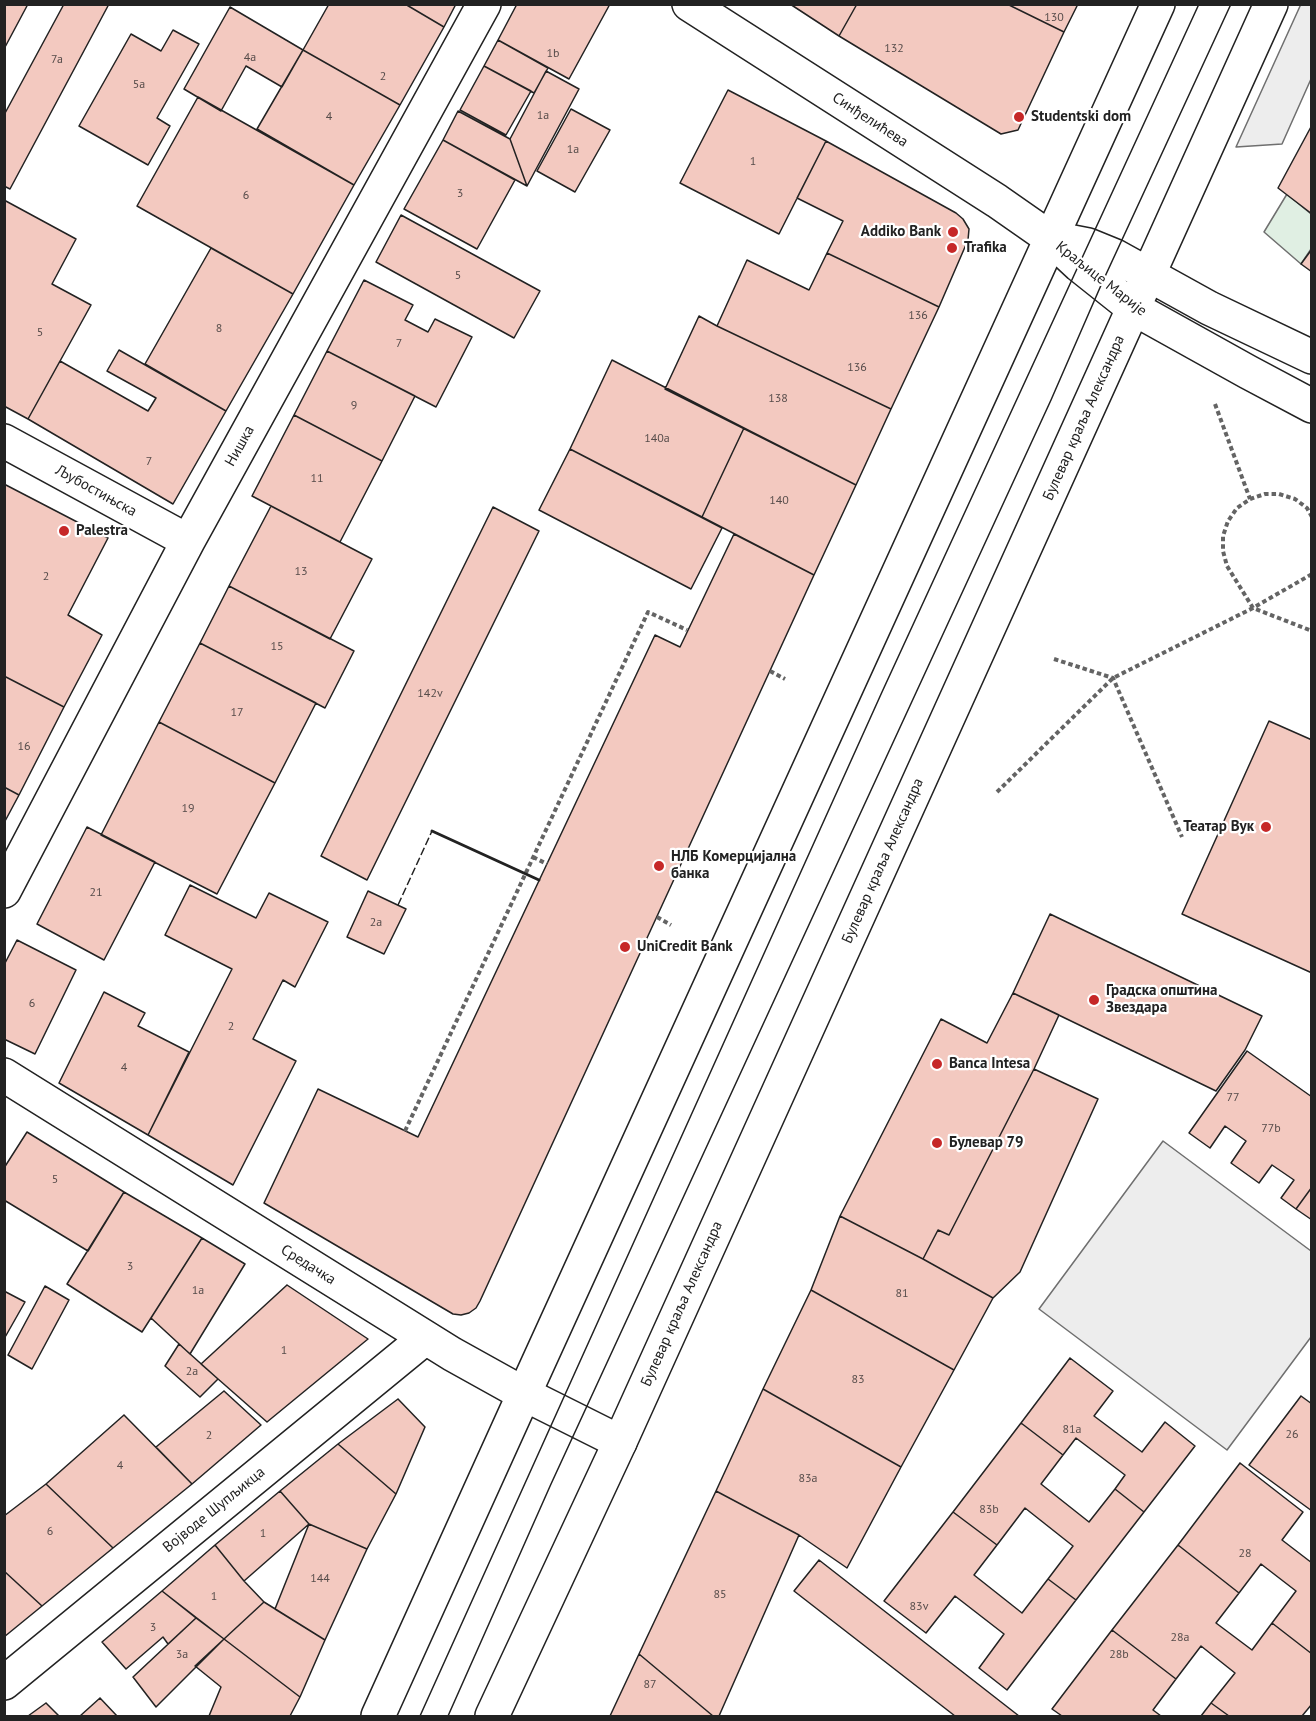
<!DOCTYPE html>
<html>
<head>
<meta charset="utf-8">
<style>
	body { margin:0 }
	#map { position:relative; width:1316px; height:1721px; overflow:hidden; background:#fff; font-family:"PT Sans",sans-serif }
	canvas { display:block }
	.frame { position:absolute; inset:0; border:6px solid #222; pointer-events:none }
</style>
</head>
<body>
<div id="map">
<canvas width="1316" height="1721"></canvas>
<div class="frame"></div>
</div>
<script>
const ctx = document.querySelector('canvas').getContext('2d');
ctx.lineJoin = 'round';
function fillPath(path, color) {
  ctx.fillStyle = color;
  ctx.fill(path, 'evenodd');
}
function poly(rows) {
  const path = new Path2D();
  for (const r of rows) {
    path.moveTo(r[0], r[1]);
    for (let i = 2; i < r.length; i += 2) path.lineTo(r[i], r[i + 1]);
  }
  return path;
}
function trace(path, color, width, dash) {
  ctx.strokeStyle = color;
  ctx.lineWidth = width;
  ctx.lineCap = dash ? 'butt' : 'round';
  ctx.setLineDash(dash || []);
  ctx.stroke(path);
}
function write(font, color, halo, rows, align = 'center') {
  ctx.font = font + ' "PT Sans",sans-serif';
  ctx.lineWidth = 4.5;
  ctx.setLineDash([]);
  ctx.textBaseline = 'middle';
  ctx.strokeStyle = halo;
  ctx.fillStyle = color;
  for (const [text, x, y, turn = 0] of rows) {
    ctx.save();
    ctx.translate(x, y);
    ctx.rotate((+turn || 0) * Math.PI / 180);
    ctx.textAlign = isNaN(turn) ? turn : align;
    if (halo) ctx.strokeText(text, 0, 0);
    ctx.fillText(text, 0, 0);
    ctx.restore();
  }
}
const green = poly([
	[1287,194,1311,214,1311,249,1301,264,1264,232,1287,194]
]);
fillPath(green, '#e0efe3');
trace(green, '#6f6f6f', 1.5);
const parking = poly([
	[1301,4,1311,5,1311,79,1282,144,1236,147,1301,4],
	[1163,1141,1311,1251,1311,1337,1227,1450,1039,1309,1163,1141]
]);
fillPath(parking, '#ededed');
trace(parking, '#6f6f6f', 1.5);
const building = poly([
	[4,4,28,4,4,49,4,4],
	[64,4,109,4,10,189,4,186,4,115,64,4],
	[329,4,405,4,444,27,400,105,303,50,329,4],
	[405,4,456,4,444,27,405,4],
	[517,4,610,4,569,79,498,40,517,4],
	[790,4,857,4,839,36,790,4],
	[857,4,1007,4,1064,32,1018,130,1001,134,839,36,857,4],
	[1007,4,1078,4,1064,32,1007,4],
	[230,7,303,50,282,87,246,66,221,111,184,89,230,7],
	[173,30,199,44,157,118,170,126,148,165,79,126,131,34,161,51,173,30],
	[498,40,548,68,534,93,484,66,498,40],
	[303,50,400,105,354,185,257,129,303,50],
	[484,66,531,91,506,135,460,110,484,66],
	[546,71,579,89,527,186,510,139,546,71],
	[728,90,826,141,779,234,680,183,728,90],
	[198,97,354,185,293,294,137,206,198,97],
	[571,109,610,130,575,192,537,171,571,109],
	[458,111,510,139,527,186,443,140,458,111],
	[1312,125,1312,214,1278,188,1312,125],
	[443,140,515,180,477,249,404,209,443,140],
	[826,141,956,213,963,219,969,229,968,240,939,307,827,253,843,221,797,198,826,141],
	[4,200,76,239,52,284,91,305,28,419,4,406,4,200],
	[401,215,540,291,514,338,376,262,401,215],
	[211,248,293,294,226,411,145,364,211,248],
	[1312,249,1312,272,1301,264,1312,249],
	[827,253,939,307,891,409,717,326,747,260,809,290,827,253],
	[364,280,413,305,405,320,428,332,435,319,472,337,436,407,327,351,364,280],
	[699,316,717,326,891,409,856,485,665,389,699,316],
	[119,350,226,411,173,504,28,419,60,361,148,411,156,398,107,371,119,350],
	[327,351,415,396,382,461,294,415,327,351],
	[612,360,744,428,702,517,570,449,612,360],
	[294,415,382,461,340,542,252,496,294,415],
	[744,428,856,485,814,575,702,517,744,428],
	[570,449,722,528,691,589,539,510,570,449],
	[4,484,108,538,68,615,102,635,64,707,4,676,4,484],
	[271,506,372,559,330,639,229,586,271,506],
	[493,507,539,531,367,880,321,856,493,507],
	[734,534,814,575,480,1301,476,1308,469,1313,461,1315,453,1314,264,1203,318,1089,418,1137,655,635,680,647,734,534],
	[229,586,354,651,325,708,200,643,229,586],
	[200,643,316,703,275,783,159,722,200,643],
	[4,676,64,707,19,795,4,787,4,676],
	[1269,721,1312,740,1312,973,1182,914,1269,721],
	[159,722,275,783,217,894,101,835,159,722],
	[4,787,19,795,4,823,4,787],
	[87,827,155,862,104,960,37,924,87,827],
	[190,885,256,918,269,893,328,922,295,987,283,980,253,1039,296,1061,233,1185,148,1135,232,969,165,935,190,885],
	[368,891,406,909,384,954,347,937,368,891],
	[1050,914,1262,1016,1245,1050,1216,1091,1013,993,1050,914],
	[17,940,76,970,35,1054,4,1039,4,965,17,940],
	[104,992,145,1013,138,1026,189,1052,148,1135,59,1083,104,992],
	[1013,993,1059,1015,1034,1069,949,1235,938,1230,923,1259,840,1216,941,1019,987,1043,1013,993],
	[1247,1051,1312,1097,1312,1187,1296,1209,1281,1198,1294,1180,1272,1165,1259,1183,1231,1163,1246,1141,1225,1126,1210,1148,1189,1133,1247,1051],
	[1034,1069,1098,1099,1020,1272,993,1298,923,1259,938,1230,949,1235,1034,1069],
	[27,1132,124,1192,88,1251,4,1200,4,1168,27,1132],
	[1312,1187,1312,1220,1296,1209,1312,1187],
	[124,1192,202,1238,142,1332,67,1284,124,1192],
	[840,1216,923,1259,993,1298,954,1370,811,1290,840,1216],
	[202,1238,245,1264,190,1354,151,1318,202,1238],
	[287,1285,368,1339,267,1422,201,1364,287,1285],
	[45,1286,69,1300,32,1369,8,1355,45,1286],
	[811,1290,954,1370,901,1467,763,1389,811,1290],
	[4,1291,25,1302,4,1339,4,1291],
	[179,1344,218,1379,200,1397,165,1366,179,1344],
	[1070,1358,1113,1391,1094,1416,1142,1452,1165,1422,1195,1446,1144,1512,1115,1489,1125,1475,1076,1438,1063,1455,1021,1423,1070,1358],
	[763,1389,901,1467,847,1568,799,1535,716,1491,763,1389],
	[224,1391,261,1425,192,1484,156,1447,224,1391],
	[1301,1396,1312,1404,1312,1511,1249,1465,1301,1396],
	[398,1399,425,1427,396,1494,338,1444,398,1399],
	[124,1415,192,1484,113,1548,46,1484,124,1415],
	[1021,1423,1063,1455,1041,1484,1089,1522,1115,1489,1144,1512,1076,1600,1048,1579,1073,1546,1025,1508,997,1545,953,1512,1021,1423],
	[338,1444,396,1494,367,1549,309,1524,280,1491,338,1444],
	[1240,1463,1303,1512,1282,1540,1312,1563,1312,1654,1272,1623,1296,1591,1261,1564,1239,1593,1178,1545,1240,1463],
	[46,1484,113,1548,42,1606,4,1571,4,1516,46,1484],
	[280,1491,309,1524,244,1581,215,1545,280,1491],
	[716,1491,799,1535,719,1716,713,1716,639,1654,716,1491],
	[953,1512,997,1545,974,1575,1022,1613,1048,1579,1076,1600,1007,1690,979,1668,1004,1634,955,1596,926,1633,884,1601,953,1512],
	[309,1524,367,1549,325,1640,275,1609,309,1524],
	[215,1545,244,1581,264,1602,224,1639,162,1591,215,1545],
	[1178,1545,1239,1593,1216,1623,1252,1650,1272,1623,1312,1654,1312,1704,1302,1716,1229,1716,1211,1703,1235,1673,1201,1646,1176,1679,1112,1630,1178,1545],
	[819,1560,1019,1716,955,1716,794,1591,819,1560],
	[4,1571,42,1606,4,1637,4,1571],
	[162,1591,196,1618,168,1644,163,1637,126,1669,102,1642,162,1591],
	[264,1602,325,1640,300,1697,224,1639,264,1602],
	[196,1618,224,1639,156,1707,133,1677,196,1618],
	[1112,1630,1176,1679,1153,1710,1161,1716,1062,1716,1052,1709,1112,1630],
	[224,1639,300,1697,290,1716,209,1716,221,1687,195,1666,224,1639],
	[639,1654,713,1716,610,1716,639,1654],
	[100,1698,117,1716,80,1716,100,1698],
	[46,1703,59,1716,28,1716,46,1703],
	[1211,1703,1229,1716,1201,1716,1211,1703]
]);
fillPath(building, '#f3c9c0');
trace(building, '#222', 1.5);
const minor = poly([
	[4,441,188,541],
	[4,891,188,541,484,4],
	[4,1075,452,1354,524,1394,620,1442],
	[4,1683,425,1338]
]);
const major = poly([
	[689,4,997,201,1050,238,1079,265,1133,308,1248,372,1312,406],
	[1052,238,1088,245,1115,256,1209,308,1312,357],
	[378,1716,524,1394,1158,4],
	[492,1716,620,1442,1271,4]
]);
trace(minor, '#222', 36);
trace(major, '#222', 36);
trace(poly([
	[1215,404,1250,499],
	[1312,517,1307,508,1295,499,1279,494,1265,494,1250,499,1237,508,1228,521,1223,536,1223,551,1227,566,1253,608,1312,631],
	[1054,659,1113,678,1182,837],
	[770,671,785,679],
	[997,792,1113,678,1253,608,1312,574],
	[533,857,547,864],
	[657,917,671,925],
	[405,1131,648,612,687,630]
]), '#646464', 4, [4.5, 3]);
trace(minor, '#fff', 33);
trace(major, '#fff', 33);
trace(poly([
	[420,1716,882,692,1199,4],
	[448,1716,551,1484,1051,400,1102,283,1231,4]
]), '#222', 1.5);
trace(poly([
	[398,905,432,831]
]), '#222', 1.5, [8, 3]);
trace(poly([
	[432,831,539,880]
]), '#222', 3);
for (const [x, y, r, color] of [
	[1019,117,6,"#c62828"],
	[953,232,6,"#c62828"],
	[952,248,6,"#c62828"],
	[64,531,6,"#c62828"],
	[1266,827,6,"#c62828"],
	[659,866,6,"#c62828"],
	[625,947,6,"#c62828"],
	[1094,1000,6,"#c62828"],
	[937,1064,6,"#c62828"],
	[937,1143,6,"#c62828"]
]) {
  const dot = new Path2D();
  dot.arc(x, y, r, 0, 2 * Math.PI);
  ctx.fillStyle = color;
  ctx.fill(dot);
  trace(dot, '#fff', 2);
}
write('12px', '#564c4a', null, [
	["130",1054,18],
	["132",894,49],
	["1b",553,54],
	["4a",250,58],
	["7a",57,60],
	["2",383,77],
	["5a",139,85],
	["1a",543,116],
	["4",329,117],
	["1a",573,150],
	["1",753,162],
	["3",460,194],
	["6",246,196],
	["5",458,276],
	["136",918,316],
	["8",219,329],
	["5",40,333],
	["7",399,344],
	["136",857,368],
	["138",778,399],
	["9",354,406],
	["140a",657,439],
	["7",149,462],
	["11",317,479],
	["140",779,501],
	["13",301,572],
	["2",46,577],
	["15",277,647],
	["142v",430,694],
	["17",237,713],
	["16",24,747],
	["19",188,809],
	["21",96,893],
	["2a",376,923],
	["6",32,1004],
	["2",231,1027],
	["4",124,1068],
	["77",1233,1098],
	["77b",1271,1129],
	["5",55,1180],
	["3",130,1267],
	["1a",198,1291],
	["81",902,1294],
	["1",284,1351],
	["2a",192,1372],
	["83",858,1380],
	["81a",1072,1430],
	["26",1292,1435],
	["2",209,1436],
	["4",120,1466],
	["83a",808,1479],
	["83b",989,1510],
	["6",50,1532],
	["1",263,1534],
	["28",1245,1554],
	["144",320,1579],
	["85",720,1595],
	["1",214,1597],
	["83v",919,1607],
	["3",153,1628],
	["28a",1180,1638],
	["3a",182,1655],
	["28b",1119,1655],
	["87",650,1685]
]);
write('bold 15px', '#222', '#fff', [
	["Studentski dom",1031,117],
	["Addiko Bank",941,232,"right"],
	["Trafika",964,248],
	["Palestra",76,531],
	["Театар Вук",1254,827,"right"],
	["НЛБ Комерцијална",671,857],
	["банка",671,874],
	["UniCredit Bank",637,947],
	["Градска општина",1106,991],
	["Звездара",1106,1008],
	["Banca Intesa",949,1064],
	["Булевар 79",949,1143]
], 'left');
write('15px', '#222', '#fff', [
	["Синђелићева",870,120,33],
	["Краљице Марије",1101,279,38],
	["Булевар краља Александра",1084,418,-66],
	["Нишка",240,446,-61],
	["Љубостињска",96,491,29],
	["Булевар краља Александра",883,861,-66],
	["Средачка",308,1265,32],
	["Булевар краља Александра",682,1304,-66],
	["Војводе Шупљикца",214,1510,-39]
]);
</script>
</body>
</html>
